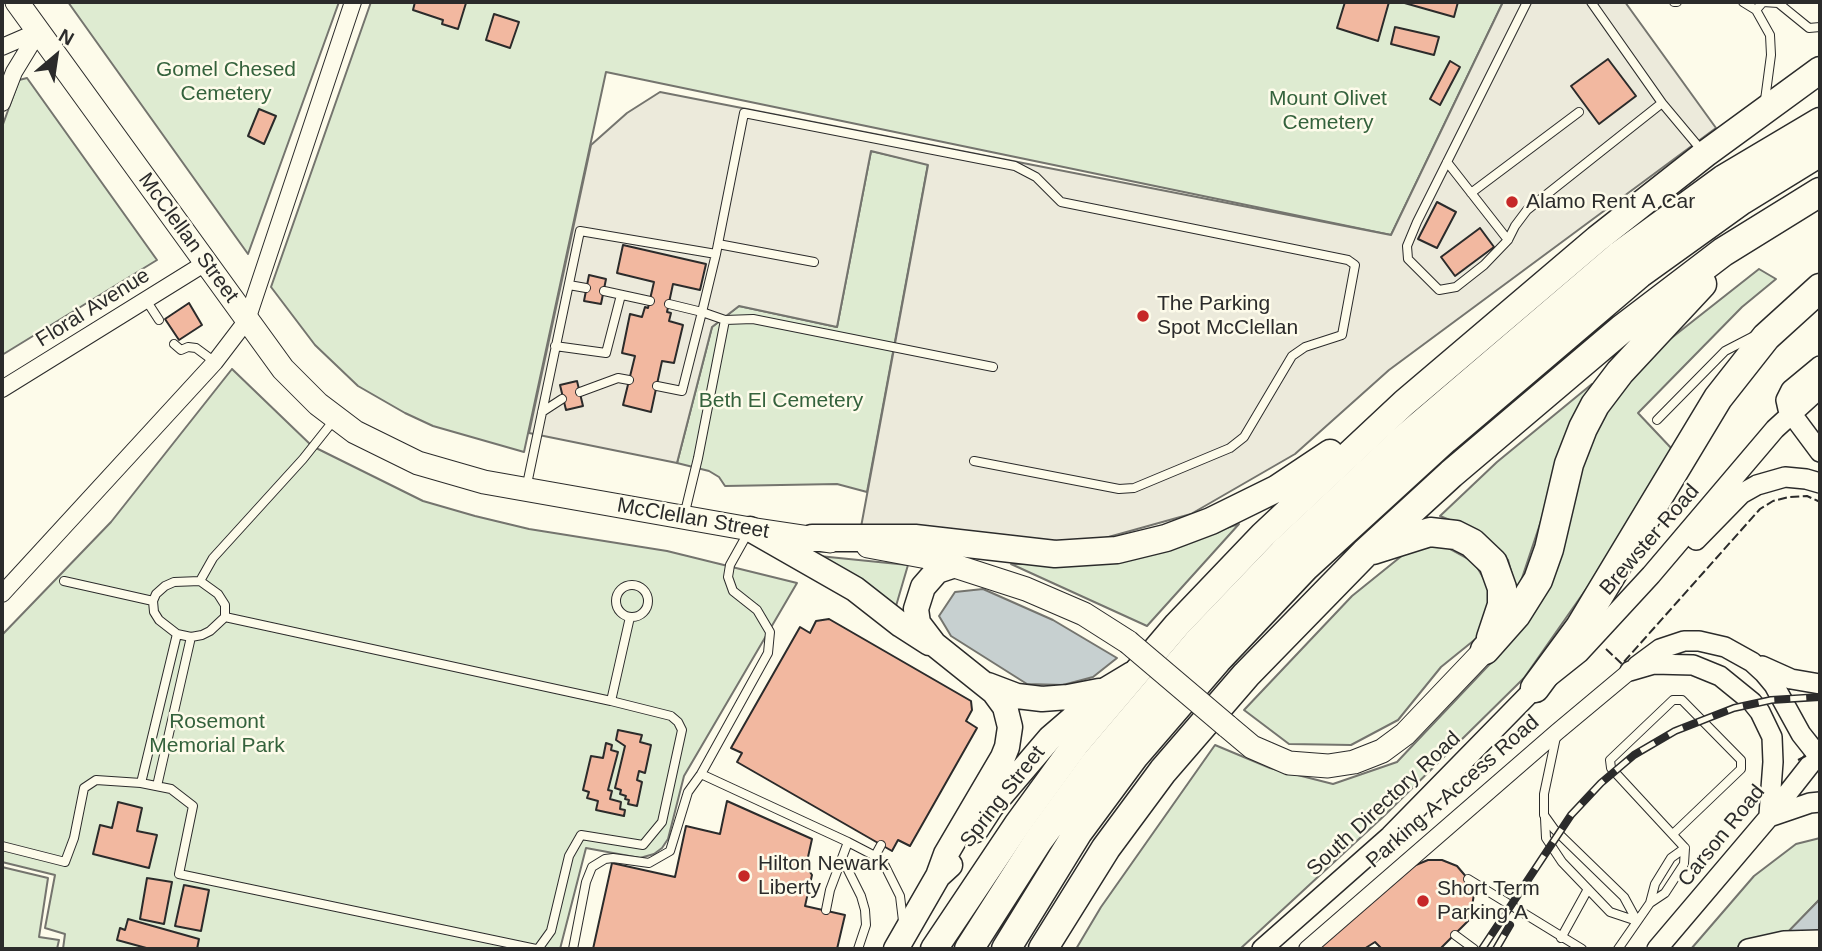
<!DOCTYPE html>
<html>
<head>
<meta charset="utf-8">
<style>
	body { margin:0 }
	#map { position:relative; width:1822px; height:951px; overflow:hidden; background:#fdfbea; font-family:Helvetica,sans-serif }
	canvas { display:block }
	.frame { position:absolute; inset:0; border:4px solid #2b2b2b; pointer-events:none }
	.north { position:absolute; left:21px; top:21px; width:70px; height:70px; -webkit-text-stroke:5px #fdfbea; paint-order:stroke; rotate:29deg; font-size:19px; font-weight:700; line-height:28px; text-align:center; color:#2b2b2b }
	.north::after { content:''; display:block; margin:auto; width:24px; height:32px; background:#2b2b2b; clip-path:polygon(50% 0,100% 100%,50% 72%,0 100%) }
</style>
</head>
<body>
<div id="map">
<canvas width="1822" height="951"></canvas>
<div class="frame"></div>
<div class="north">N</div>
</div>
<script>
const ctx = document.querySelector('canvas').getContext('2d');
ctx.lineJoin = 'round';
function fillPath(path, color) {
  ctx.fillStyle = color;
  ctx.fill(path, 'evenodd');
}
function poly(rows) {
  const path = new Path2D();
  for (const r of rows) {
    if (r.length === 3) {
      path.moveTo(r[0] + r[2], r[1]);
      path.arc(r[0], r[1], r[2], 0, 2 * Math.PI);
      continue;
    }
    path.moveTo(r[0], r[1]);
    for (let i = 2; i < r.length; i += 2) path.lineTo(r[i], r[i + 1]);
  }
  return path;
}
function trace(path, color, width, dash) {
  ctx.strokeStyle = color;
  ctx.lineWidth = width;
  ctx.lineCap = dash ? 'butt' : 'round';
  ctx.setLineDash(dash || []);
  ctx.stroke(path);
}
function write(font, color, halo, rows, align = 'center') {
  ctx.font = font + ' Helvetica,sans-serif';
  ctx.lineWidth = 5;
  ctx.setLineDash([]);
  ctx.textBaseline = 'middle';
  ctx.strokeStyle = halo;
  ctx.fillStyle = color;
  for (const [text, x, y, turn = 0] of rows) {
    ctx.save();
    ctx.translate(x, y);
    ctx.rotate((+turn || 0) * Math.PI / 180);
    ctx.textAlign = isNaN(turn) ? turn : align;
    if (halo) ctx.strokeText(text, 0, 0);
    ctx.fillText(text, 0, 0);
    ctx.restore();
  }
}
const green = poly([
	[68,2,339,2,248,254,68,2],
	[371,2,1503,2,1391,235,606,72,524,452,433,426,405,413,358,386,315,345,271,287,371,2],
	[27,78,157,260,2,355,2,127,19,80,27,78],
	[871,151,928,164,867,492,837,484,725,486,719,477,709,471,677,463,712,327,739,306,837,327,871,151],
	[1759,269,1776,279,1742,307,1638,413,1672,449,1589,585,1524,678,1385,815,1240,949,1076,949,1101,907,1215,745,1270,768,1333,784,1397,762,1504,649,1581,451,1598,416,1660,347,1759,269],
	[232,369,312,446,423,501,475,516,529,529,667,551,797,583,684,776,668,839,662,848,654,854,640,858,586,848,560,949,63,949,65,934,45,928,55,875,2,862,2,635,111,522,232,369],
	[1592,384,1575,419,1517,593,1508,560,1481,533,1440,516,1497,462,1592,384],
	[1239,524,1147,626,1011,564,1113,563,1239,524],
	[1443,545,1474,562,1491,591,1483,633,1441,667,1398,720,1351,745,1289,744,1244,710,1352,596,1409,550,1443,545],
	[819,556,908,565,896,606,819,556],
	[1820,838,1820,899,1772,949,1691,949,1754,876,1796,844,1820,838],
	[2,867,48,878,39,937,59,940,57,949,2,949,2,867]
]);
fillPath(green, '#deebd1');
trace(green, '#74746e', 2);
const parking = poly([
	[1503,2,1625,2,1716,128,1389,370,1295,454,1191,514,1087,543,970,538,861,527,928,165,871,151,837,327,739,306,712,327,677,463,529,433,591,145,627,113,660,92,1391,235,1503,2]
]);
fillPath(parking, '#eceadb');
trace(parking, '#74746e', 2);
const water = poly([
	[983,589,1053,620,1117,658,1093,677,1063,685,1027,684,951,636,939,616,955,592,983,589],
	[1820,899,1820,949,1781,939,1820,899]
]);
fillPath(water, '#c7d0d0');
trace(water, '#74746e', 2);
const building = poly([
	[415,2,463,2,466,3,458,29,442,24,443,20,413,10,415,2],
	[1345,2,1389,2,1378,41,1337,28,1345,2],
	[1401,2,1458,2,1454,17,1401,2],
	[494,14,519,22,510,48,486,40,494,14],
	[1395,27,1439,37,1434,55,1391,44,1395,27],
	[1608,59,1636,96,1599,124,1571,86,1608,59],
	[1450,61,1460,67,1440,105,1430,99,1450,61],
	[259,109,276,116,264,144,248,136,259,109],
	[1437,202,1456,212,1437,248,1418,239,1437,202],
	[1480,228,1494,247,1455,276,1441,257,1480,228],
	[623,245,706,264,700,290,673,284,667,312,671,313,669,321,683,325,674,363,662,361,651,412,623,405,635,356,622,353,630,314,642,317,645,307,648,308,654,282,617,273,623,245],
	[589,275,606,279,601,304,584,301,589,275],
	[189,303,202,325,179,340,165,319,189,303],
	[577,381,583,406,566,410,560,385,577,381],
	[829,619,971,701,972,710,966,721,977,728,910,846,898,840,892,851,737,762,742,753,731,748,800,627,810,633,816,621,829,619],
	[618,730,642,735,640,742,651,745,645,773,639,771,637,780,642,782,637,806,628,804,629,800,625,799,626,796,620,794,621,790,615,788,625,746,616,740,618,730],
	[606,743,612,745,611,750,618,752,608,790,612,791,610,799,621,802,620,809,625,810,624,816,596,810,598,801,587,798,589,792,583,790,591,756,603,758,606,743],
	[727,801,812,839,806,866,812,875,805,906,845,915,837,949,593,949,612,863,675,877,686,826,720,834,727,801],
	[118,802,142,808,137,831,157,835,149,868,93,854,100,825,112,828,118,802],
	[1428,860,1442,860,1457,866,1468,879,1474,894,1470,919,1440,949,1382,949,1375,942,1364,949,1318,949,1411,867,1428,860],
	[147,878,172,882,164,924,140,919,147,878],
	[184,885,209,890,201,931,175,926,184,885],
	[128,919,199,939,197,949,150,949,117,940,120,928,125,930,128,919]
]);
fillPath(building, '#f2b8a0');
trace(building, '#2b2b2b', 2);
const service = poly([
	[1527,2,1417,222,1407,246,1408,259,1439,290,1456,287,1484,265,1508,240,1515,226,1527,210,1662,103],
	[1591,2,1662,103,1703,152],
	[1674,2,1677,2],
	[1743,2,1756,10],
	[1777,2,1809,28,1820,27],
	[1765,100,1771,55,1770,35,1756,10,1763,2,1778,3],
	[1447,162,1508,240],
	[1471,193,1579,112],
	[718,244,814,262],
	[569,285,586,288],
	[604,291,650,301],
	[146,300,159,320],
	[725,320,753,319,993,367],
	[174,344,181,350,188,347,196,348,215,362],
	[555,346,606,353,621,295],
	[657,386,682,391,702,312,669,304],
	[580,392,618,378,629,380],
	[542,412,562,399],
	[1657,420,1725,351,1754,336],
	[526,489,580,231,716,254,744,113,1015,166,1036,177,1061,202,1348,260,1355,265,1342,335,1305,347,1292,356,1244,437,1230,448,1134,488,1119,489,974,461],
	[684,516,698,458,725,320,702,312,716,254],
	[64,581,153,601],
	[200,581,213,558,303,459,334,420],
	[200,581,218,594,225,605,225,617,210,631,202,635,191,637,177,634,159,620,154,612,153,601,156,594,165,586,174,582,200,581],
	[632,601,16],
	[225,617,611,701],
	[1556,737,1544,794,1544,815,1554,829,1624,897,1637,921],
	[701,774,848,842],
	[141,783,171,789,193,806,179,874,536,949],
	[157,786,191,637],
	[1545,818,1546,838,1562,862,1610,912,1637,921],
	[1673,834,1741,769,1741,760,1682,700,1673,700,1610,760,1611,768,1685,848],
	[2,846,65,862,74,838,84,788,96,780,141,783,177,634],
	[875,856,881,845],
	[842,858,861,896,865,910,866,925,858,949],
	[1468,879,1582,949],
	[826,910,830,890,848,842,875,856,884,864,900,896,903,921],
	[1455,935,1474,949],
	[1561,938,1588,889],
	[538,949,551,931,569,856,581,835,643,845,662,822,682,730,678,722,671,716,611,701,630,617],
	[573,949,586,882,592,867,605,859,613,858,649,863,670,851,688,792,701,774,768,653,770,632,757,610,733,591,728,577,730,565,749,531],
	[1618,949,1650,903,1665,893,1684,864,1685,848,1671,858,1655,884,1650,903]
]);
const minor = poly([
	[2,47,39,31],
	[2,103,14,72,39,31],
	[2,389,207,262],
	[2,594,215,362,247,320,353,2],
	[1307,949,1557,732,1630,671]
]);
const tertiary = poly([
	[1820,366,1791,390,1786,400,1788,409,1820,452],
	[1696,540,1741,494,1757,485,1785,477,1806,479,1820,483],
	[1637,666,1660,649,1684,641,1699,641,1725,647,1752,662,1764,673,1774,685,1801,734,1820,758],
	[1762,666,1791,679,1820,684],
	[1630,671,1654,664,1693,665,1720,676,1752,702,1760,712,1772,737,1773,762,1769,815],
	[1769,817,1810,803,1820,802],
	[1262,949,1390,836,1535,688,1579,653,1651,575,1775,429,1820,388],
	[1657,949,1769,817,1820,752],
	[1748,949,1784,941,1820,940]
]);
const secondary = poly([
	[17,2,283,369,318,404,355,432,418,463,484,482,750,529,830,541],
	[868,546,927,557,1026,589,1084,614,1128,642],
	[1227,726,1252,747,1289,763,1328,766,1354,762,1382,751,1405,734,1485,650]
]);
const primary = poly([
	[750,529,855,589,901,625,929,643],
	[988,685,1017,696,1042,699,1068,697,1099,691],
	[976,830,991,807,1050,738,1107,689,1132,674],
	[938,876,946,854,1003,757,1007,747,1010,727,1005,707,994,692,934,644,918,623,916,609,923,587,937,571,955,565],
	[896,949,938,876,950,865]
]);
const trunk = poly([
	[812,538,915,538,1055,554,1117,550,1166,538,1211,521,1276,489,1330,453],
	[934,949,1017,825,1076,744,1177,625,1263,535,1404,403,1597,239,1705,154,1820,70]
]);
const motorway = poly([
	[1373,550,1430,532,1456,535,1472,543,1493,563,1502,588,1502,605,1491,638],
	[1485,650,1516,615,1538,580,1549,549,1569,464,1583,428,1595,405,1620,372,1702,284],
	[1535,688,1580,627,1718,398,1766,337,1820,288],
	[969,949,1038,841,1095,763,1197,643,1286,550,1402,441,1620,255,1724,179,1820,122],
	[1006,949,1078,832,1135,755,1217,660,1305,567,1445,439,1639,274,1742,200,1820,152],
	[1043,949,1106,848,1163,771,1246,675,1366,552,1451,474,1622,329,1723,252,1820,192]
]);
trace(service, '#2b2b2b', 10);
trace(minor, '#2b2b2b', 18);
trace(tertiary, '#2b2b2b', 22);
trace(secondary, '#2b2b2b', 25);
trace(primary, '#2b2b2b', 27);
trace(trunk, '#2b2b2b', 29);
trace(motorway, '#2b2b2b', 31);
trace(service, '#fdfbea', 8);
trace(minor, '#fdfbea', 16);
trace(tertiary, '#fdfbea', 19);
trace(secondary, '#fdfbea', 23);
trace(primary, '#fdfbea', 24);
trace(trunk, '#fdfbea', 26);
trace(motorway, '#fdfbea', 28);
const rail = poly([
	[1482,949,1571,815,1601,783,1634,755,1675,731,1734,708,1771,700,1820,697],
	[1496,949,1510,925]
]);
trace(rail, '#2b2b2b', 8);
trace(rail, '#fdfbea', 5, [16]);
const secondaryBridge = poly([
	[1128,642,1227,726]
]);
trace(secondaryBridge, '#2b2b2b', 25, []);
trace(secondaryBridge, '#fdfbea', 23);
trace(poly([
	[1606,649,1622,664,1760,509,1773,501,1789,497,1807,496,1820,502],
	[1798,760,1808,755]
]), '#2b2b2b', 2, [9, 3.5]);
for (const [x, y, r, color] of [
	[1512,202,7,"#c62828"],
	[1143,316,7,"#c62828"],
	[744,876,7,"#c62828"],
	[1423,901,7,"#c62828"]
]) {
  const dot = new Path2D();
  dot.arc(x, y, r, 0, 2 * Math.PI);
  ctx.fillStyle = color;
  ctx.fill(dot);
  trace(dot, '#fdfbea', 2.5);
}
write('21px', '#34623c', '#fdfbea', [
	["Gomel Chesed",226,70],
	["Cemetery",226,94],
	["Mount Olivet",1328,99],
	["Cemetery",1328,123],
	["Beth El Cemetery",781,401],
	["Rosemont",217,722],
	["Memorial Park",217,746]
]);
write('21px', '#2b2b2b', '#fdfbea', [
	["Alamo Rent A Car",1526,202],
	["The Parking",1157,304],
	["Spot McClellan",1157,328],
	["Hilton Newark",758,864],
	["Liberty",758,888],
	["Short Term",1437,889],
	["Parking A",1437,913]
], 'left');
write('21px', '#2b2b2b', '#fdfbea', [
	["McClellan Street",188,238,54],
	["Floral Avenue",93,308,-32],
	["McClellan Street",693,519,10],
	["Brewster Road",1650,540,-49],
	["Parking A Access Road",1453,792,-41],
	["Spring Street",1003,797,-52],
	["South Directory Road",1384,804,-43],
	["Carson Road",1722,836,-51]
]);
</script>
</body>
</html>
